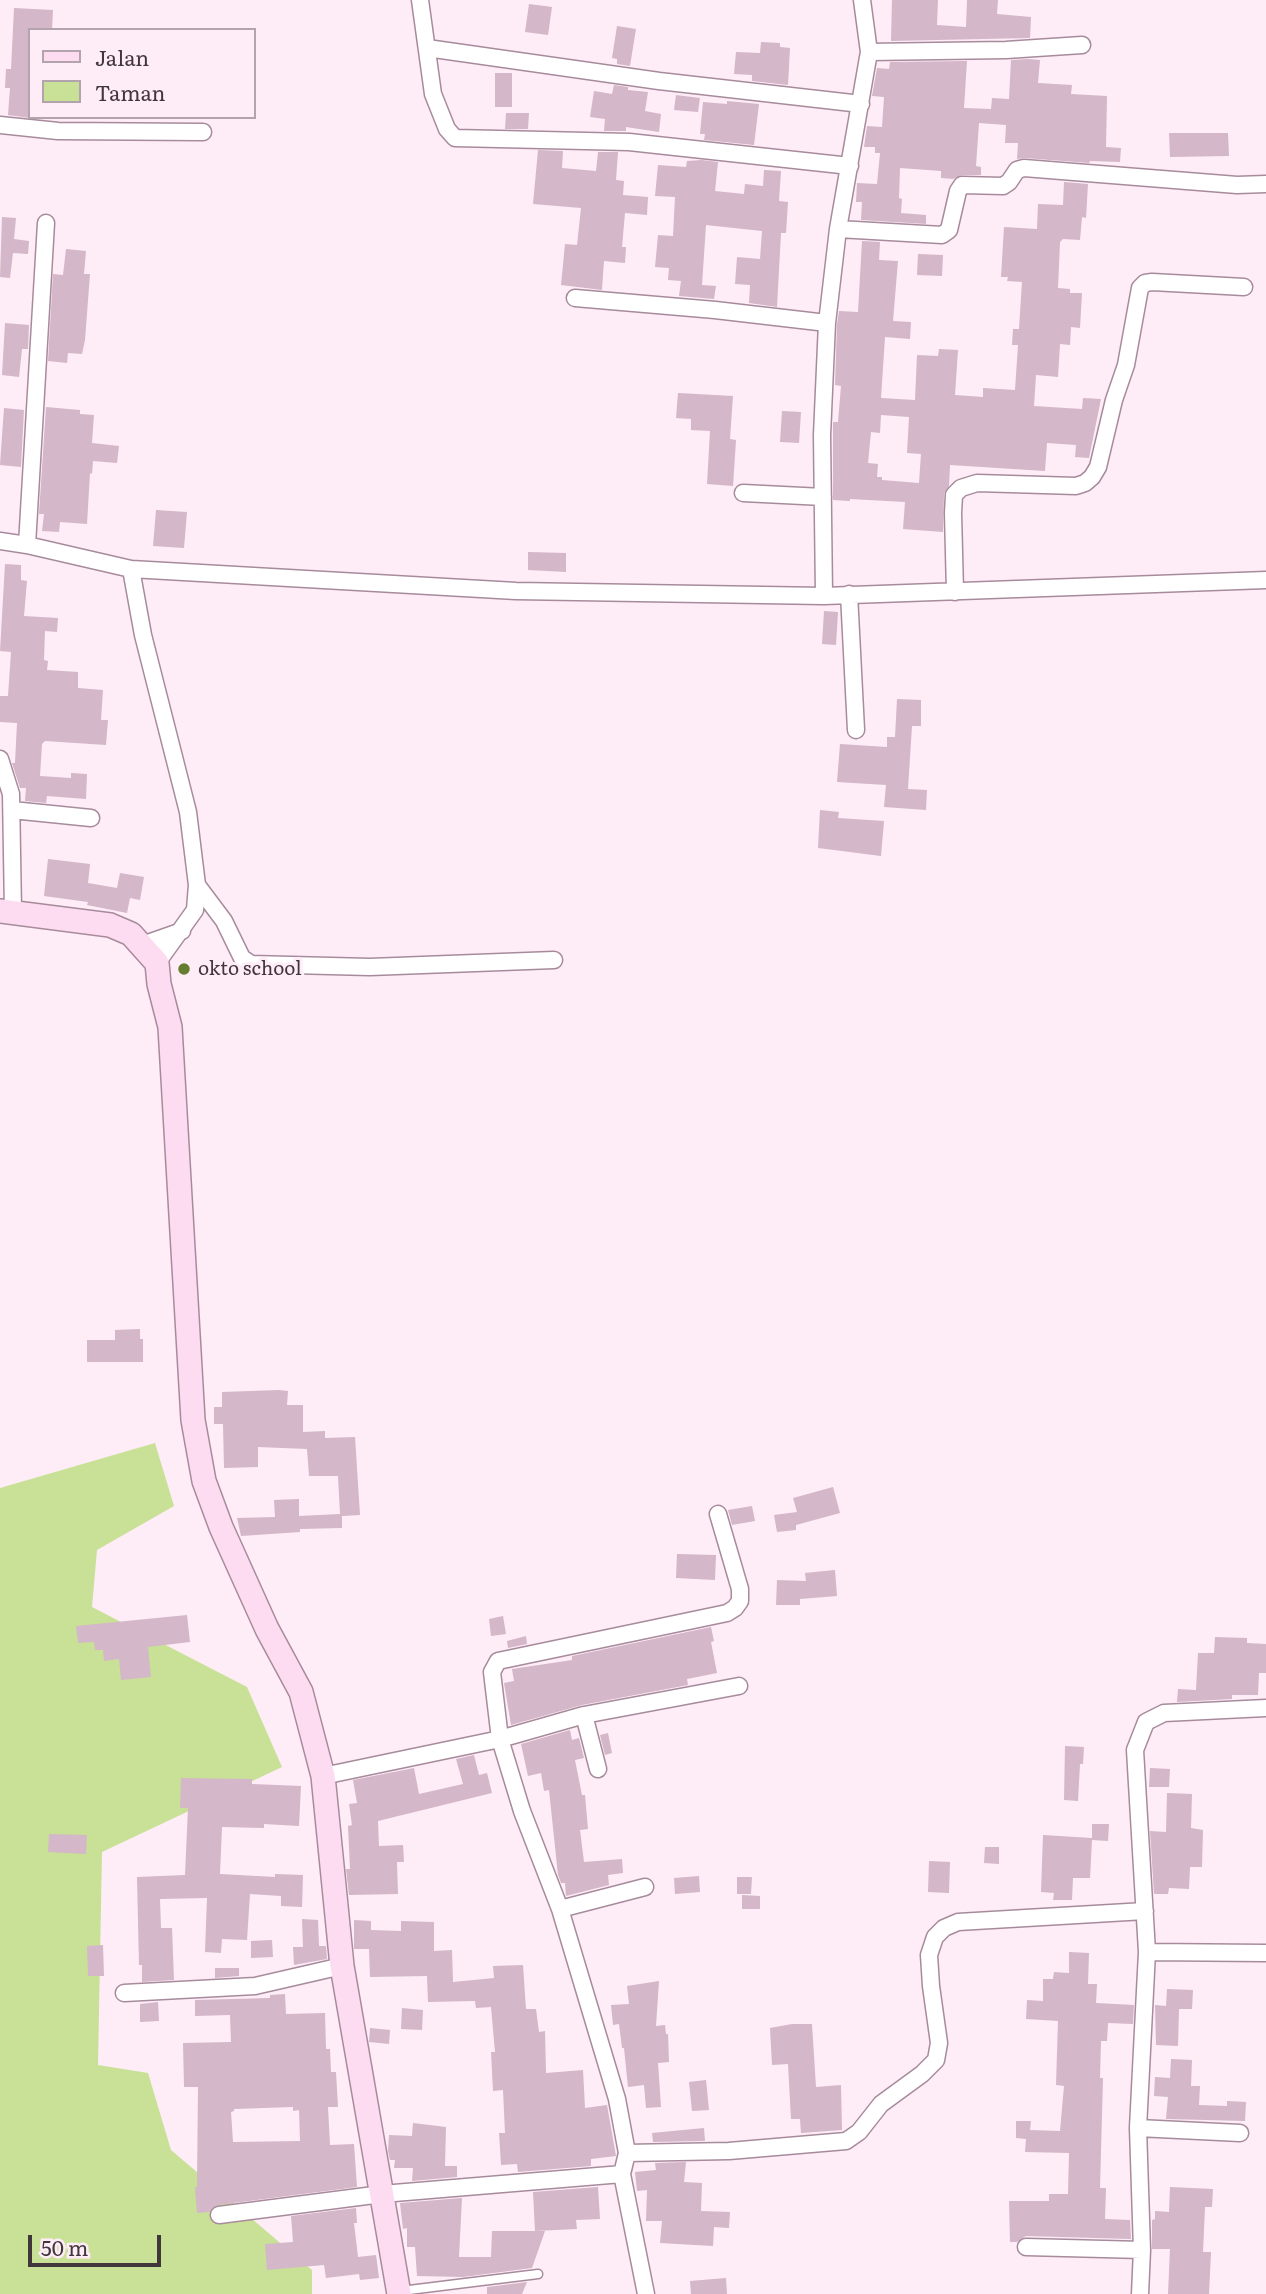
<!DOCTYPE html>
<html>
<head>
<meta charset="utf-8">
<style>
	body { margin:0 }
	#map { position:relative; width:1266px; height:2294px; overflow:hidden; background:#feecf7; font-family:Literata,serif }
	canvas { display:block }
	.legend { position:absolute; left:28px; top:28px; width:228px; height:91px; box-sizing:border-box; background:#feecf7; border:2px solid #b3a3ad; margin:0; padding:9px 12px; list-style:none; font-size:21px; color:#42363d }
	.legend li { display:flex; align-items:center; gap:14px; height:35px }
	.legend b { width:35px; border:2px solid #b3a3ad }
	.scale { position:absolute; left:28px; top:2235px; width:133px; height:32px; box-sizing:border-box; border:4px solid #42363d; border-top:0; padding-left:9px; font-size:21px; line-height:24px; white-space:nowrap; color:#42363d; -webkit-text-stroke:5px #feecf7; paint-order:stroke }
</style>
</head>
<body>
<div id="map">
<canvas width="1266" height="2294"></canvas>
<ul class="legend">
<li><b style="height:9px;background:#fddcf2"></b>Jalan</li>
<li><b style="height:19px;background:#c8e196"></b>Taman</li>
</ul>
<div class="scale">50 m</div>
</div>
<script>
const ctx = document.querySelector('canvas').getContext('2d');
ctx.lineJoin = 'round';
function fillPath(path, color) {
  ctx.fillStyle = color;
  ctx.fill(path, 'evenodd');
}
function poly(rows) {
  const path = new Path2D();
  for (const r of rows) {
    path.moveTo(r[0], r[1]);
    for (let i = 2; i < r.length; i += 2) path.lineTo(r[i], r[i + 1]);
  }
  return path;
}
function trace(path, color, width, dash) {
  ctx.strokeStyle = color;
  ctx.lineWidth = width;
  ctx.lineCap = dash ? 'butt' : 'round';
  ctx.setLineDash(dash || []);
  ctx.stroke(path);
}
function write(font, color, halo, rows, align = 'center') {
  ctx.font = font + ' Literata,serif';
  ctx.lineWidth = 6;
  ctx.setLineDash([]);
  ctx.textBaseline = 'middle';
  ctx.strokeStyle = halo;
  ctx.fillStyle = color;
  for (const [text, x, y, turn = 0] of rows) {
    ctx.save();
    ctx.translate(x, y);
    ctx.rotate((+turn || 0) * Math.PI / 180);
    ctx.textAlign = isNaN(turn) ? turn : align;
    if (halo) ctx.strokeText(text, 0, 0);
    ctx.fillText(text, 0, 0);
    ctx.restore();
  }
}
fillPath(poly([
	[155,1443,174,1506,97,1550,92,1607,247,1687,282,1767,102,1852,98,2065,148,2073,171,2150,312,2270,312,2294,0,2294,0,1488]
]), '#c8e196');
fillPath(poly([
	[892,0,938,0,937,25,966,27,967,0,998,0,997,14,1031,17,1030,38,891,41],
	[529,4,552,7,548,35,525,32],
	[14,8,53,10,52,30,30,30,30,118,8,115,10,88,5,88,6,69,11,69],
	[617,26,636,29,630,66,617,64,617,59,612,58],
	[761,42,780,43,780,47,790,48,788,85,752,81,752,75,734,74,736,52,760,53],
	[1028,59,1040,60,1038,83,1072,85,1071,94,1107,96,1106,147,1121,148,1120,162,1090,161,1089,163,1025,158,1017,159,1018,143,1005,143,1006,125,979,123,976,166,981,167,981,175,962,175,953,179,941,178,941,171,900,168,899,198,902,199,901,213,926,215,926,224,861,220,862,202,856,202,857,183,877,184,880,153,875,153,875,147,864,147,867,126,882,127,884,97,872,96,877,68,889,69,890,62,967,61,964,108,991,109,992,98,1009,99,1011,60],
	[495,73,512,73,512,107,495,107],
	[614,85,628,87,628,90,648,92,645,111,661,114,659,132,626,127,626,131,604,131,605,119,590,117,594,91,612,94],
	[676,95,700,98,698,112,674,110],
	[727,101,759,104,754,145,704,140,705,134,700,134,703,102,727,104],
	[506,113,529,113,528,129,505,129],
	[1169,133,1228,133,1229,156,1170,157],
	[538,150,563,151,562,168,596,171,598,152,618,152,616,180,624,181,623,195,648,197,647,215,625,213,622,247,626,247,625,263,604,261,602,290,561,285,565,244,577,245,581,208,533,204],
	[702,160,718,162,715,191,744,194,745,184,763,186,764,170,781,171,779,201,788,202,786,233,781,233,777,307,749,303,750,285,735,284,737,257,760,259,762,231,706,225,702,285,716,286,714,299,679,296,681,281,668,280,669,268,655,267,658,235,673,236,675,197,655,196,658,165,686,167,687,161],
	[1064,182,1088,184,1086,218,1082,217,1080,240,1063,239,1060,242,1058,288,1070,289,1070,293,1082,293,1080,328,1071,327,1070,345,1060,344,1058,377,1036,375,1034,406,1082,409,1083,398,1101,399,1089,458,1075,457,1076,445,1047,443,1045,471,950,465,949,486,944,494,943,532,903,529,905,502,850,499,850,501,833,500,833,422,838,422,841,386,835,385,837,324,839,311,858,312,862,241,880,242,879,260,898,261,893,321,911,322,910,339,885,337,881,398,915,400,917,355,938,356,939,349,958,350,955,395,983,397,983,388,1015,390,1018,345,1012,345,1013,329,1019,329,1022,282,1007,281,1008,277,1001,277,1004,227,1037,229,1038,204,1063,205],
	[881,415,909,417,907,453,921,454,919,483,882,480,882,477,877,477,878,464,868,463,871,432,880,433],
	[2,217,16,218,14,239,29,241,28,254,13,253,10,278,0,277],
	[66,249,86,251,84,274,90,274,85,340,82,354,68,353,67,363,48,361,53,274,63,275],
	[918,254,943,255,942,276,917,275],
	[5,323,29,325,28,349,22,349,19,377,2,375],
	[678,393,733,396,730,439,736,440,733,486,707,484,710,431,691,430,691,419,676,418],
	[46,407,80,410,80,414,94,415,92,443,119,446,117,463,93,461,92,474,90,473,87,524,60,522,59,532,42,531,44,514,39,514],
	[4,408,24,410,21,467,0,465],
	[782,411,801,412,799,443,780,442],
	[156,510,187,512,184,548,153,546],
	[528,552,566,553,566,572,528,570],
	[5,564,21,565,21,580,27,581,24,616,58,618,57,632,45,631,44,660,48,661,47,670,78,672,78,688,103,690,101,720,108,720,106,745,45,741,42,744,40,776,71,778,71,773,87,774,86,799,47,796,46,803,25,801,26,788,20,788,12,763,15,763,17,723,0,722,0,696,8,696,11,652,0,651],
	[824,611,838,612,836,645,822,644],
	[897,699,921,700,921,726,912,726,908,789,927,790,926,810,884,807,886,785,837,782,840,744,887,747,887,737,895,737],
	[820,810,839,812,838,818,884,821,881,856,818,848],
	[48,859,90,864,88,883,117,888,120,873,144,877,140,900,130,898,127,913,87,905,88,902,44,896],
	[140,1329,140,1339,143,1339,143,1362,87,1362,87,1340,115,1340,115,1330],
	[279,1390,288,1391,287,1405,303,1405,303,1432,325,1431,325,1438,355,1437,360,1515,342,1516,342,1528,300,1529,300,1532,241,1536,237,1518,275,1517,274,1500,299,1499,299,1516,340,1514,338,1476,309,1476,307,1449,258,1447,258,1467,224,1468,223,1424,214,1424,214,1407,222,1407,222,1392],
	[833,1487,840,1513,796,1525,796,1530,777,1532,774,1515,797,1512,793,1498],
	[752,1506,755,1521,732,1525,728,1510],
	[677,1554,716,1555,715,1580,676,1578],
	[835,1570,837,1596,800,1599,800,1605,776,1605,777,1580,806,1581,805,1573],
	[187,1615,190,1642,148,1647,151,1677,121,1680,119,1659,104,1661,103,1650,95,1650,94,1642,78,1643,76,1626],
	[503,1616,506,1634,491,1636,489,1619],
	[711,1627,714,1641,711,1642,717,1673,687,1679,688,1685,582,1705,511,1725,504,1683,514,1681,512,1669,572,1660,572,1656],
	[526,1636,527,1644,508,1648,507,1641],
	[1215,1637,1247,1638,1247,1643,1266,1644,1266,1673,1259,1673,1258,1695,1232,1695,1232,1699,1177,1702,1178,1689,1196,1690,1198,1653,1214,1653],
	[570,1730,572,1740,579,1738,584,1758,575,1760,582,1795,585,1795,588,1829,580,1830,584,1862,622,1859,623,1873,608,1875,609,1885,566,1896,565,1883,561,1883,558,1875,549,1790,544,1791,541,1773,528,1776,521,1744],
	[608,1733,612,1753,605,1755,600,1735],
	[1065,1746,1084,1747,1083,1764,1080,1764,1078,1801,1064,1800],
	[474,1755,479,1775,487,1773,492,1793,378,1821,379,1846,403,1845,404,1862,397,1862,398,1894,349,1895,346,1869,350,1869,348,1826,352,1825,349,1804,357,1803,353,1780,414,1768,419,1794,463,1784,456,1759],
	[1150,1768,1170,1769,1169,1787,1149,1787],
	[181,1778,252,1779,252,1784,301,1786,299,1826,264,1824,264,1828,222,1827,220,1874,275,1877,275,1874,303,1875,302,1907,281,1906,281,1896,250,1894,247,1940,222,1939,221,1953,205,1952,207,1898,160,1899,161,1928,172,1928,174,1980,142,1982,142,1965,139,1965,137,1877,185,1875,188,1808,180,1808],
	[1167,1793,1192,1794,1191,1828,1203,1830,1202,1867,1190,1867,1189,1889,1169,1888,1168,1894,1154,1894,1150,1831,1166,1832],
	[1092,1824,1109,1824,1108,1841,1092,1840,1090,1878,1073,1878,1072,1900,1053,1900,1054,1893,1041,1892,1043,1835,1092,1838],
	[49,1834,87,1835,86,1854,48,1852],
	[985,1847,999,1847,999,1864,984,1863],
	[929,1861,950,1862,949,1893,928,1892],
	[699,1876,700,1892,675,1894,674,1878],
	[737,1877,752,1877,751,1894,737,1894],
	[742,1895,760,1896,760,1909,742,1909],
	[302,1919,318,1920,319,1946,326,1946,327,1959,294,1965,293,1947,303,1947],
	[354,1920,371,1921,371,1930,401,1931,401,1921,434,1922,434,1951,452,1950,453,1982,494,1978,493,1966,523,1965,526,2009,536,2009,539,2032,545,2031,546,2073,583,2070,585,2108,607,2105,616,2156,591,2159,591,2166,518,2172,517,2164,501,2165,499,2133,505,2133,503,2090,493,2091,491,2052,495,2052,491,2007,476,2008,475,2001,428,2002,427,1976,370,1977,369,1949,354,1949],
	[272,1940,273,1957,251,1958,251,1941],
	[103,1945,104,1976,88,1976,87,1946],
	[1069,1952,1089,1953,1088,1984,1097,1984,1096,2003,1134,2005,1133,2024,1108,2023,1107,2041,1101,2041,1100,2078,1103,2078,1100,2188,1106,2188,1105,2219,1130,2220,1131,2239,1026,2236,1017,2242,1010,2242,1009,2201,1049,2201,1049,2194,1068,2194,1069,2153,1025,2152,1026,2139,1016,2138,1016,2121,1031,2121,1030,2130,1060,2131,1064,2086,1056,2085,1058,2021,1026,2019,1027,2000,1043,2001,1043,1979,1053,1979,1054,1972,1069,1973],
	[215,1968,239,1968,239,1976,215,1978],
	[659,1981,656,2026,665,2025,666,2034,668,2034,669,2062,658,2063,661,2107,646,2108,644,2085,628,2087,624,2048,622,2048,619,2024,613,2025,611,2005,629,2004,627,1986],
	[1167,1989,1193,1990,1192,2009,1179,2009,1178,2046,1156,2045,1155,2005,1166,2006],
	[285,1994,286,2014,325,2013,326,2049,330,2049,331,2072,336,2072,338,2107,328,2107,330,2145,354,2144,357,2187,218,2205,209,2212,197,2213,195,2187,197,2187,198,2087,184,2087,183,2043,231,2042,230,2015,195,2016,195,2000,270,1998,270,1995],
	[293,2107,293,2111,299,2110,300,2141,233,2142,231,2112,234,2111,234,2109],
	[158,2002,159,2021,140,2022,140,2004],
	[402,2008,423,2010,422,2030,401,2029],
	[792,2024,812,2024,816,2087,841,2085,842,2130,801,2133,800,2119,791,2119,788,2064,772,2065,770,2028],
	[370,2028,390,2030,389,2044,369,2042],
	[1171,2059,1192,2060,1191,2086,1200,2086,1199,2105,1227,2106,1227,2101,1246,2102,1245,2121,1166,2119,1168,2097,1154,2096,1155,2077,1170,2078],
	[706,2080,709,2110,692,2111,689,2082],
	[413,2123,446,2127,445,2166,457,2166,457,2177,412,2181,413,2168,394,2168,395,2160,390,2160,388,2151,389,2135,412,2136],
	[704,2128,705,2141,653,2142,652,2133],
	[686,2162,684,2182,702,2183,701,2211,730,2212,729,2228,714,2227,713,2246,660,2243,662,2221,646,2221,647,2190,637,2191,635,2172,656,2170,655,2163],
	[598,2187,600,2219,576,2220,577,2229,535,2231,533,2192],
	[1170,2187,1213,2189,1212,2207,1205,2207,1203,2252,1211,2252,1209,2294,1168,2294,1170,2249,1152,2249,1152,2220,1155,2219,1155,2211,1169,2212],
	[462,2198,459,2257,491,2257,492,2231,545,2231,532,2268,463,2277,417,2276,415,2247,407,2247,407,2228,403,2229,400,2203],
	[356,2208,357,2223,354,2223,358,2257,376,2255,379,2278,360,2280,359,2274,326,2278,324,2265,267,2270,265,2244,293,2242,291,2216],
	[726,2278,727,2294,691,2294,690,2281],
	[527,2282,522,2294,487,2294,487,2287]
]), '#d4b7c8');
const lane = poly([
	[401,2291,538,2274]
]);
const street = poly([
	[420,0,433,94,447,129,455,138,629,142,850,166],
	[427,48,659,81,861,104],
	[869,52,1006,50,1082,45],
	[0,125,58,131,203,132],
	[838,229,942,235,949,230,958,191,962,185,1003,186,1009,182,1017,170,1024,168,1237,185,1266,184],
	[575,298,715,310,827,323],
	[743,493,823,497],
	[0,541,27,545,131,569,143,635,188,812,197,885,195,910,157,963],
	[27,545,46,223],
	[131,569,516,591,824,596,1266,580],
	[955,592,953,513,954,495,961,488,977,483,1076,486,1085,483,1092,477,1098,467,1114,400,1126,365,1140,288,1145,283,1152,282,1244,287],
	[849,594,856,730],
	[824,596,822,435,827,323,838,229,869,52,862,0],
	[0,759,11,794,13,912],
	[12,810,91,818],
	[197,885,224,921,242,958,251,964,370,967,554,960],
	[142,945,182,931],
	[718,1514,740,1589,740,1601,735,1608,727,1613,498,1661,492,1672,500,1739,584,1715,739,1686],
	[584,1715,598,1769],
	[323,1776,500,1739,522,1811,560,1909,617,2099,627,2153,622,2174,646,2294],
	[560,1909,645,1887],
	[1147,1952,1266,1953],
	[124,1993,255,1986,342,1966],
	[1138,2128,1240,2133],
	[627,2153,729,2151,846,2141,859,2132,881,2104,922,2074,936,2060,939,2043,931,1986,929,1955,935,1937,944,1928,958,1922,1145,1911],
	[219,2215,382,2194,622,2174],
	[1026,2247,1142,2250],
	[1140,2294,1142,2250,1138,2128,1147,1952,1135,1750,1146,1722,1164,1713,1266,1708]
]);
const secondary = poly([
	[0,911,110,925,131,934,157,963,159,984,170,1027,193,1420,204,1481,221,1527,267,1629,301,1692,323,1776,342,1966,399,2294]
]);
trace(lane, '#a78b9c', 11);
trace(street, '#a78b9c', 19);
trace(secondary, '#a78b9c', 26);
trace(lane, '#fff', 8);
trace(street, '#fff', 16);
trace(secondary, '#fddcf2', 23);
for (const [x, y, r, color] of [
	[184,969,7,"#667c2e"]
]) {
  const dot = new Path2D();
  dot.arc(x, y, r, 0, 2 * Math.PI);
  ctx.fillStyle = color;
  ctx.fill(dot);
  trace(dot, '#feecf7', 2.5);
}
write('19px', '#42363d', '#feecf7', [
	["okto school",198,969]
], 'left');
</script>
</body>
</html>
